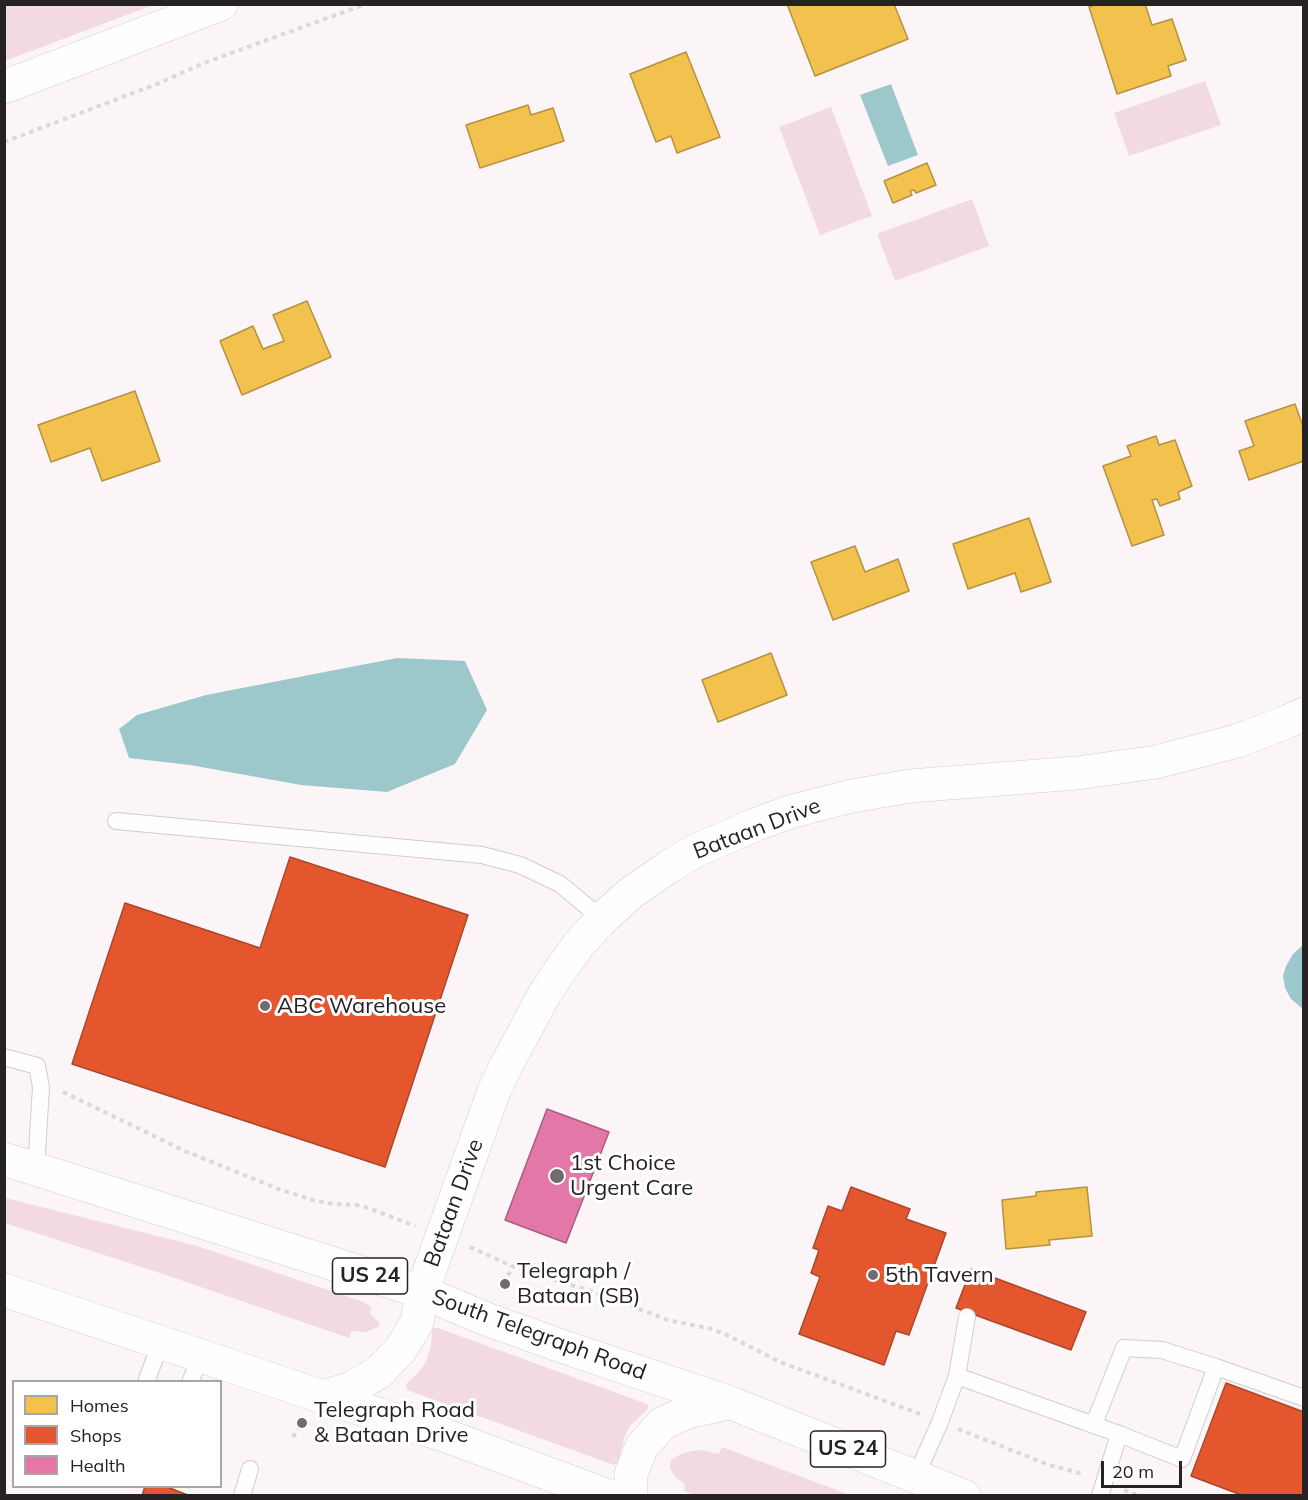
<!DOCTYPE html>
<html>
<head>
<meta charset="utf-8">
<style>
	body { margin:0 }
	#map { position:relative; width:1308px; height:1500px; overflow:hidden; background:#fcf5f8; font-family:Mulish,sans-serif }
	canvas { display:block }
	.frame { position:absolute; inset:0; border:6px solid #262123; pointer-events:none }
	.legend { position:absolute; left:12px; top:1380px; width:210px; height:108px; box-sizing:border-box; background:#fff; border:2px solid #a8a6a7; margin:0; padding:8px 10px; list-style:none; font-size:18px; color:#262123 }
	.legend li { display:flex; align-items:center; gap:12px; height:30px }
	.legend b { width:30px; border:2px solid #a8a6a7 }
	.scale { position:absolute; left:1101px; top:1461px; width:81px; height:27px; box-sizing:border-box; border:3px solid #262123; border-top:0; padding-left:8px; font-size:18px; line-height:21px; white-space:nowrap; color:#262123; -webkit-text-stroke:4px #fff; paint-order:stroke }
</style>
</head>
<body>
<div id="map">
<canvas width="1308" height="1500"></canvas>
<div class="frame"></div>
<ul class="legend">
<li><b style="height:16px;background:#f2c14e"></b>Homes</li>
<li><b style="height:16px;background:#e4572e"></b>Shops</li>
<li><b style="height:16px;background:#e377a8"></b>Health</li>
</ul>
<div class="scale">20 m</div>
</div>
<script>
const ctx = document.querySelector('canvas').getContext('2d');
ctx.lineJoin = 'round';
function fillPath(path, color) {
  ctx.fillStyle = color;
  ctx.fill(path, 'evenodd');
}
function poly(rows) {
  const path = new Path2D();
  for (const r of rows) {
    path.moveTo(r[0], r[1]);
    for (let i = 2; i < r.length; i += 2) path.lineTo(r[i], r[i + 1]);
  }
  return path;
}
function trace(path, color, width, dash) {
  ctx.strokeStyle = color;
  ctx.lineWidth = width;
  ctx.lineCap = dash ? 'butt' : 'round';
  ctx.setLineDash(dash || []);
  ctx.stroke(path);
}
function write(font, color, halo, rows, align = 'center') {
  ctx.font = font + ' Mulish,sans-serif';
  ctx.lineWidth = 6;
  ctx.setLineDash([]);
  ctx.textBaseline = 'middle';
  ctx.strokeStyle = halo;
  ctx.fillStyle = color;
  for (const [text, x, y, turn = 0] of rows) {
    ctx.save();
    ctx.translate(x, y);
    ctx.rotate((+turn || 0) * Math.PI / 180);
    ctx.textAlign = isNaN(turn) ? turn : align;
    if (halo) ctx.strokeText(text, 0, 0);
    ctx.fillText(text, 0, 0);
    ctx.restore();
  }
}
fillPath(poly([
	[5,4,153,4,153,5,5,61],
	[1205,81,1221,125,1129,156,1114,113],
	[831,107,872,216,820,235,779,127],
	[972,199,989,246,895,281,877,234],
	[5,1198,197,1246,364,1302,371,1307,370,1314,378,1321,380,1326,366,1332,352,1331,349,1338,163,1274,5,1223],
	[435,1328,438,1328,647,1404,649,1408,630,1426,625,1436,618,1463,614,1465,407,1390,406,1384,416,1375,423,1367,427,1358,431,1346,432,1329],
	[722,1447,850,1495,697,1496,684,1491,685,1484,675,1477,670,1468,671,1460,681,1454,691,1451,702,1450,719,1454]
]), '#f2d9e3');
fillPath(poly([
	[891,84,918,155,888,166,860,95],
	[397,658,465,661,487,710,455,764,387,792,301,785,190,765,129,758,119,729,137,715,206,695],
	[1303,945,1303,1009,1291,999,1285,988,1283,976,1286,966,1293,954]
]), '#9dc8cb');
const homes = poly([
	[787,4,894,4,908,39,815,76,787,4],
	[1097,4,1145,4,1152,25,1172,19,1186,60,1168,66,1171,76,1117,94,1089,7,1097,4],
	[686,52,720,137,677,153,671,136,656,142,630,74,686,52],
	[528,105,531,115,553,108,564,141,480,168,466,125,528,105],
	[927,163,936,185,916,193,914,190,910,191,912,195,893,203,884,181,927,163],
	[307,301,331,357,242,395,220,341,253,326,263,349,284,341,273,315,307,301],
	[135,391,160,461,102,481,90,448,51,462,38,425,135,391],
	[1295,404,1304,429,1304,461,1249,480,1239,451,1254,446,1245,421,1295,404],
	[1156,436,1159,445,1175,440,1192,486,1178,492,1180,499,1160,506,1157,499,1152,500,1164,535,1132,546,1103,466,1131,456,1127,446,1156,436],
	[1029,518,1051,582,1021,592,1015,573,968,589,953,544,1029,518],
	[855,546,865,572,898,559,909,591,833,620,811,562,855,546],
	[771,653,787,695,718,722,702,680,771,653],
	[1087,1187,1092,1236,1049,1240,1050,1245,1006,1249,1002,1200,1036,1196,1036,1192,1087,1187]
]);
fillPath(homes, '#f2c14e');
trace(homes, '#b59141', 1.5);
const shops = poly([
	[290,857,468,915,385,1167,72,1064,125,903,260,948,290,857],
	[851,1187,910,1209,906,1219,946,1233,909,1335,896,1331,884,1365,799,1334,820,1277,811,1273,819,1250,813,1248,828,1206,842,1211,851,1187],
	[971,1269,1086,1312,1071,1350,956,1308,971,1269],
	[1226,1383,1304,1412,1304,1496,1244,1496,1191,1476,1226,1383],
	[145,1486,165,1486,190,1496,142,1496,145,1486]
]);
fillPath(shops, '#e4572e');
trace(shops, '#ab472b', 1.5);
const health = poly([
	[547,1109,609,1132,566,1243,505,1220,547,1109]
]);
fillPath(health, '#e377a8');
trace(health, '#aa5d80', 1.5);
const service = poly([
	[116,821,482,855,520,865,560,884,602,919],
	[4,1057,37,1066,41,1087,36,1169],
	[1216,1367,1304,1398],
	[957,1376,967,1317],
	[146,1382,161,1342],
	[190,1382,201,1356],
	[1094,1424,1124,1348,1162,1350,1216,1367,1182,1459,1119,1434],
	[916,1476,940,1422,957,1376,1119,1434,1100,1496],
	[242,1496,250,1469]
]);
const minor = poly([
	[422,1292,494,1091,506,1066,544,995,561,969,580,943,602,919,632,892,670,866,695,851,757,824,793,811,852,796,910,786,1077,773,1156,762,1237,741,1289,721,1304,714]
]);
const tertiary = poly([
	[4,87,221,4]
]);
const trunk = poly([
	[4,1159,422,1292,486,1319,564,1347,731,1403,964,1496],
	[4,1290,323,1397,444,1435,608,1496],
	[323,1397,352,1388,379,1372,401,1349,417,1322,422,1292],
	[631,1496,631,1474,642,1446,663,1423,690,1411,729,1403]
]);
trace(service, '#d2ccce', 18);
trace(minor, '#d2ccce', 34);
trace(tertiary, '#d2ccce', 34);
trace(trunk, '#d2ccce', 34);
trace(poly([
	[4,142,157,84,204,63,366,4],
	[63,1092,185,1151,281,1190,313,1200,333,1204,357,1205,371,1209,415,1226],
	[470,1247,521,1270,591,1291,668,1320,712,1329,727,1335,780,1362,920,1414],
	[505,1284,512,1266],
	[958,1429,1049,1465,1083,1474],
	[293,1437,302,1423],
	[1124,1490,1139,1496]
]), '#dad8d9', 4, [4.5, 4.5]);
trace(service, '#fffefe', 16);
trace(minor, '#fffefe', 33);
trace(tertiary, '#fffefe', 33);
trace(trunk, '#fffefe', 33);
for (const [x, y, r, color] of [
	[265,1006,6,"#716b6e"],
	[557,1176,8,"#716b6e"],
	[873,1275,6,"#716b6e"],
	[505,1284,6,"#716b6e"],
	[302,1423,6,"#716b6e"]
]) {
  const dot = new Path2D();
  dot.arc(x, y, r, 0, 2 * Math.PI);
  ctx.fillStyle = color;
  ctx.fill(dot);
  trace(dot, '#fff', 2);
}
for (const [x, y, w] of [
	[370,1276,75],
	[848,1449,75]
]) {
  const box = new Path2D();
  box.roundRect(x - w / 2, y - 18, w, 36, 4.5);
  ctx.fillStyle = '#fff';
  ctx.fill(box);
  trace(box, '#262123', 1.5);
}
write('bold 21px', '#262123', null, [
	["US 24",370,1276],
	["US 24",848,1449]
]);
write('22px', '#262123', '#fff', [
	["Bataan Drive",757,829,-21],
	["Bataan Drive",454,1203,-70],
	["South Telegraph Road",539,1335,20]
]);
write('22px', '#262123', '#fff', [
	["ABC Warehouse",277,1006],
	["1st Choice",570,1163],
	["Urgent Care",570,1188],
	["Telegraph /",517,1271],
	["Bataan (SB)",517,1296],
	["5th Tavern",885,1275],
	["Telegraph Road",314,1410],
	["& Bataan Drive",314,1435]
], 'left');
</script>
</body>
</html>
